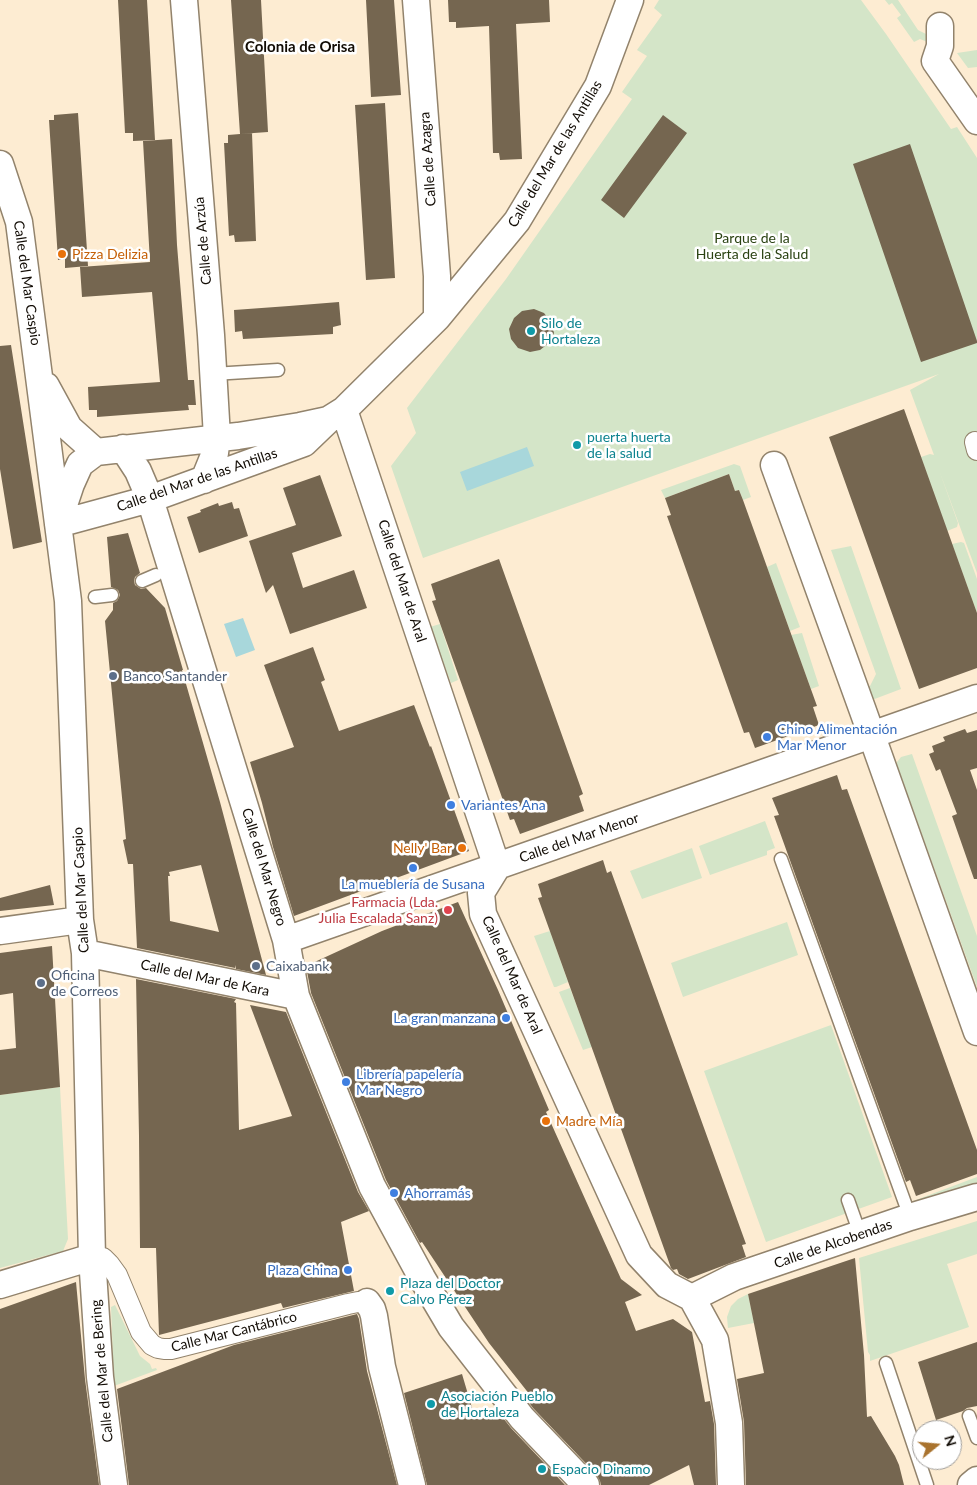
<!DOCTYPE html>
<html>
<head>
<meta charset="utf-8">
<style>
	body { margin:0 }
	#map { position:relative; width:977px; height:1485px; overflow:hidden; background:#fdecd2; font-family:Lato,sans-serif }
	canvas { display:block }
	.north { position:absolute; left:912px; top:1420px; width:50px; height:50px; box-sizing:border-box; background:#fff; border:1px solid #a09e9b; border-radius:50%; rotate:73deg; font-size:14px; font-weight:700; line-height:20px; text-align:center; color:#120c05 }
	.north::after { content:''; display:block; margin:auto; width:18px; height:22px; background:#a9732e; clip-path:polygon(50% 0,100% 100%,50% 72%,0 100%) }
</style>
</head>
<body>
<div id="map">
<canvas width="977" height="1485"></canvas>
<div class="north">N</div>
</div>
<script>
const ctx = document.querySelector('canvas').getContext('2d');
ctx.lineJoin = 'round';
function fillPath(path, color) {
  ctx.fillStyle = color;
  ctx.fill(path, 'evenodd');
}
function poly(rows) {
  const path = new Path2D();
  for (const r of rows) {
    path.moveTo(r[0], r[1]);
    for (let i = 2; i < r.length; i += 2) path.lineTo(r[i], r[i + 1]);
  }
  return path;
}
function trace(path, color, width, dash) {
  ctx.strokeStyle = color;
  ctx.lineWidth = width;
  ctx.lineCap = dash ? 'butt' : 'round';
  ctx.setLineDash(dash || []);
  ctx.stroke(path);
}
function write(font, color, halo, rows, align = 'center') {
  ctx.font = font + ' Lato,sans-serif';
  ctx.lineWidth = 5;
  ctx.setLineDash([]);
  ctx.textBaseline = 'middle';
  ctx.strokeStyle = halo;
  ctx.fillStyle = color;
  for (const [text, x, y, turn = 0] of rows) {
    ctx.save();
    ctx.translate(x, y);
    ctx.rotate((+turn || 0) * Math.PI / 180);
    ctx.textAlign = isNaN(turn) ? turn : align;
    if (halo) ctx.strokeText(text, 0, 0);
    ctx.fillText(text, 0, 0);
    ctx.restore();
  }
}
fillPath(poly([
	[659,0,861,0,886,34,951,129,957,127,977,158,977,573,939,470,958,523,957,527,947,531,921,457,930,454,934,455,910,390,939,374,423,558,391,466,416,433,407,408,506,279,632,99,622,92,647,56,637,50,662,15,654,8],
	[885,0,898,0,918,30,932,37,930,43,920,39,914,42,897,18,901,15,892,3,889,5],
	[977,50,977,67,968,68,957,53],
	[734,464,740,466,751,497,743,500,739,490,735,491,729,474,665,498,661,490],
	[961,542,964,543,977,579,977,613,952,544],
	[851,546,901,689,864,703,861,689,870,686,876,674,831,550],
	[776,563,800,627,790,631,767,567],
	[440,624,458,680,451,683,430,627],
	[802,633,819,686,811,689,791,635],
	[912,754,977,936,977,987,897,765,897,762,901,757],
	[765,821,775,848,767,851,767,855,710,875,699,846],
	[692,848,702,878,642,899,630,871],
	[787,922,798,955,683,997,671,963],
	[550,931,568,982,556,987,554,987,534,936],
	[570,988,592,1047,583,1050,559,992],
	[831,1025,892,1197,766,1242,704,1071],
	[60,1087,68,1239,63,1251,0,1268,0,1095],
	[977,1177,977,1188,911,1211,908,1203],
	[977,1221,977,1254,947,1264,969,1327,870,1361,870,1355,868,1352,859,1258],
	[748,1294,754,1323,728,1328,727,1317,731,1306,738,1299],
	[115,1305,140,1356,150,1364,152,1369,156,1368,157,1370,114,1386,111,1307]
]), '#d4e5c8');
fillPath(poly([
	[527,447,534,466,467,491,460,472],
	[243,618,255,650,236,657,224,624]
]), '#a8d7db');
fillPath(poly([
	[118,0,147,0,155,140,133,141,133,133,125,133],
	[231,0,261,0,268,132,240,134],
	[366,0,394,0,401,95,371,97],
	[448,0,549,0,550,22,516,24,522,159,500,160,499,153,493,153,489,26,456,28,456,22,449,22],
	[385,103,395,278,366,280,355,105],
	[78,113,88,266,65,268,65,259,58,260,49,120,54,120,54,115],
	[663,115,687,133,624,218,601,200],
	[252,133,256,241,235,242,234,235,229,236,224,143,228,143,228,135],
	[172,139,177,245,188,380,194,380,196,405,188,405,189,410,97,417,97,410,89,410,88,387,160,382,152,292,82,297,80,267,150,262,143,141],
	[910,144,977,341,977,343,921,362,853,164],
	[339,302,341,325,333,327,333,334,243,339,242,331,235,332,234,310,289,306],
	[534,309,544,313,551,322,554,333,549,343,540,350,530,352,518,348,511,339,509,329,514,318,522,311],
	[11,345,42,542,13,549,0,469,0,346],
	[904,409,977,613,977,668,919,689,829,437],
	[729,474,735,491,739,490,743,500,790,631,817,706,813,707,819,725,755,748,749,732,744,733,667,516,671,515,665,498],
	[320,475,342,536,292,553,303,588,354,570,367,608,290,634,273,585,266,593,249,541,296,525,283,488],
	[232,502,234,509,239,508,248,536,199,553,187,517,201,512,200,510,218,503,219,506],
	[128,533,140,573,135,577,134,581,135,585,141,589,146,588,165,608,183,670,182,670,220,802,266,975,236,969,235,965,235,968,137,948,133,864,128,864,123,840,126,839,105,621,113,610,113,603,117,601,120,595,118,590,111,587,107,537],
	[201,865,219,932,170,921,168,876,170,876,169,872],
	[499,559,583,794,579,796,584,811,520,834,514,819,510,820,432,601,436,600,431,584],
	[313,647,325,680,321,682,339,731,414,705,430,747,431,746,469,851,294,916,273,847,262,803,250,762,294,747,264,665],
	[965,729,967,733,977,730,977,768,970,770,977,790,977,879,974,879,952,816,957,814,940,769,936,771,929,754,934,752,932,746,945,741,943,737],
	[837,775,842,790,847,789,977,1150,977,1174,916,1196,910,1180,906,1182,774,816,779,815,772,798],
	[603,860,607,873,611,871,746,1244,742,1245,746,1257,688,1279,679,1274,677,1269,673,1270,671,1268,538,898,542,897,538,884],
	[50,885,54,905,0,911,0,898],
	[458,902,498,990,549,1110,546,1112,621,1279,642,1295,625,1302,636,1331,673,1319,692,1332,705,1402,710,1401,714,1424,716,1485,694,1485,689,1465,649,1485,601,1485,600,1481,597,1475,533,1408,525,1397,530,1395,489,1343,422,1242,420,1243,386,1180,311,993,306,966,382,931],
	[52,946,60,1087,0,1095,0,1050,16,1048,13,993,0,995,0,953],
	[136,979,236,999,234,1002,236,1003,239,1130,292,1116,250,1005,286,1012,358,1192,369,1211,341,1222,354,1291,283,1308,281,1303,159,1335,156,1248,140,1248,139,1136],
	[855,1258,864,1355,867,1417,871,1416,895,1456,899,1465,904,1485,746,1485,744,1422,737,1379,764,1373,748,1294],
	[76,1282,85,1379,99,1485,0,1485,0,1309],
	[357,1314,359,1319,367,1371,397,1485,129,1485,117,1389,234,1345],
	[977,1342,977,1406,967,1408,963,1411,936,1420,918,1362],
	[462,1374,475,1418,496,1409,511,1428,565,1485,427,1485,404,1393]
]), '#756650');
const service = poly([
	[213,374,278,370],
	[142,581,156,575],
	[95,597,112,595],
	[781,859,910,1217],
	[848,1200,860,1234],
	[886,1363,927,1485],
	[969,1416,977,1438]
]);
const pedestrian = poly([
	[975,442,977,450],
	[92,1257,103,1258,109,1264,117,1275,141,1332,152,1345,158,1348,164,1349,171,1349,348,1304,358,1302,367,1302]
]);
const minor = poly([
	[184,0,211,335,217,437,215,453,204,480],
	[416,0,437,276,437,318],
	[940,26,940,46,935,61,977,121],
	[0,164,19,222,68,601,80,920,85,953,92,1257,100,1377,114,1485],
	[46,386,69,428,96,452],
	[344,410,497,867,481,893,483,914,639,1255,667,1285,692,1298,715,1340,729,1423,731,1485],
	[123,448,138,471,150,499,286,940,296,996,372,1186,422,1278,451,1327,522,1418,586,1485],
	[774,465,863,711,977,1032],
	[60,517,71,484,80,464,96,452,238,436,300,426,328,420],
	[58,524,150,499,304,443,328,420,344,410,437,318,517,221,598,86,630,0],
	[0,931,80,920],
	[286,940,977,698],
	[85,953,296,996],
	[0,1285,92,1257],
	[692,1298,734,1277,910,1217,977,1197],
	[367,1302,372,1309,374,1316,382,1367,412,1485],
	[971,1485,977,1480]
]);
trace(service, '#92836c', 15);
trace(pedestrian, '#92836c', 22);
trace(minor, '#92836c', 29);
trace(service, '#fff', 12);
trace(pedestrian, '#fff', 20);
trace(minor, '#fff', 26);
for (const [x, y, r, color] of [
	[62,254,5,"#e8710a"],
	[531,331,5,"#0f9aa8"],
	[577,445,5,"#0f9aa8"],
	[113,676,5,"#5c6f8a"],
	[767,737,5,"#3f7fe0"],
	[451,805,5,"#3f7fe0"],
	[462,848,5,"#e8710a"],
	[413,868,5,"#3f7fe0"],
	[448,910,5,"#e0444e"],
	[256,966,5,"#5c6f8a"],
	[41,983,5,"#5c6f8a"],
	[506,1018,5,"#3f7fe0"],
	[346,1082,5,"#3f7fe0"],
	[546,1121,5,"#e8710a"],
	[394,1193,5,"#3f7fe0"],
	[348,1270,5,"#3f7fe0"],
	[390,1291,5,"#0f9aa8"],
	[431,1404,5,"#0f9aa8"],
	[542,1469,5,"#0f9aa8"]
]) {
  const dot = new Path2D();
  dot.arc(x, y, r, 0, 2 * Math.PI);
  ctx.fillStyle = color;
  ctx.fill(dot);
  trace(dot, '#fff', 2);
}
write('14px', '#120c05', '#fff', [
	["Calle del Mar de las Antillas",555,154,-59],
	["Calle de Azagra",428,159,-94],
	["Calle de Arzúa",203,241,-95],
	["Calle del Mar Caspio",27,283,82],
	["Calle del Mar de las Antillas",197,480,-19],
	["Calle del Mar de Aral",402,581,72],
	["Calle del Mar Menor",579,838,-19],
	["Calle del Mar Negro",264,867,73],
	["Calle del Mar Caspio",81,890,-93],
	["Calle del Mar de Aral",512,975,66],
	["Calle del Mar de Kara",205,978,12],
	["Calle de Alcobendas",833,1244,-19],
	["Calle Mar Cantábrico",234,1332,-14],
	["Calle del Mar de Bering",102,1371,-95]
]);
write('14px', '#2a4212', '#fff', [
	["Parque de la",752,238],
	["Huerta de la Salud",752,254]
]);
write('14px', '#c56008', '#fff', [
	["Pizza Delizia",72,254],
	["Nelly' Bar",452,848,"right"],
	["Madre Mía",556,1121]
], 'left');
write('14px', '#0d838f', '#fff', [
	["Silo de",541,323],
	["Hortaleza",541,339],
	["puerta huerta",587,437],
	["de la salud",587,453],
	["Plaza del Doctor",400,1283],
	["Calvo Pérez",400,1299],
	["Asociación Pueblo",441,1396],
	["de Hortaleza",441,1412],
	["Espacio Dinamo",552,1469]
], 'left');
write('14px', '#4e5e75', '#fff', [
	["Banco Santander",123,676],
	["Caixabank",266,966],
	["Oficina",51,975],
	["de Correos",51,991]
], 'left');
write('14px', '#366cbe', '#fff', [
	["Chino Alimentación",777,729],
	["Mar Menor",777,745],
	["Variantes Ana",461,805],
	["La mueblería de Susana",413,884,"center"],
	["La gran manzana",496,1018,"right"],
	["Librería papelería",356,1074],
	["Mar Negro",356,1090],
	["Ahorramás",404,1193],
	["Plaza China",338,1270,"right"]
], 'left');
write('14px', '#be3a42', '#fff', [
	["Farmacia (Lda.",438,902],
	["Julia Escalada Sanz)",438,918]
], 'right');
write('bold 15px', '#120c05', '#fff', [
	["Colonia de Orisa",300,47]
]);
</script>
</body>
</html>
